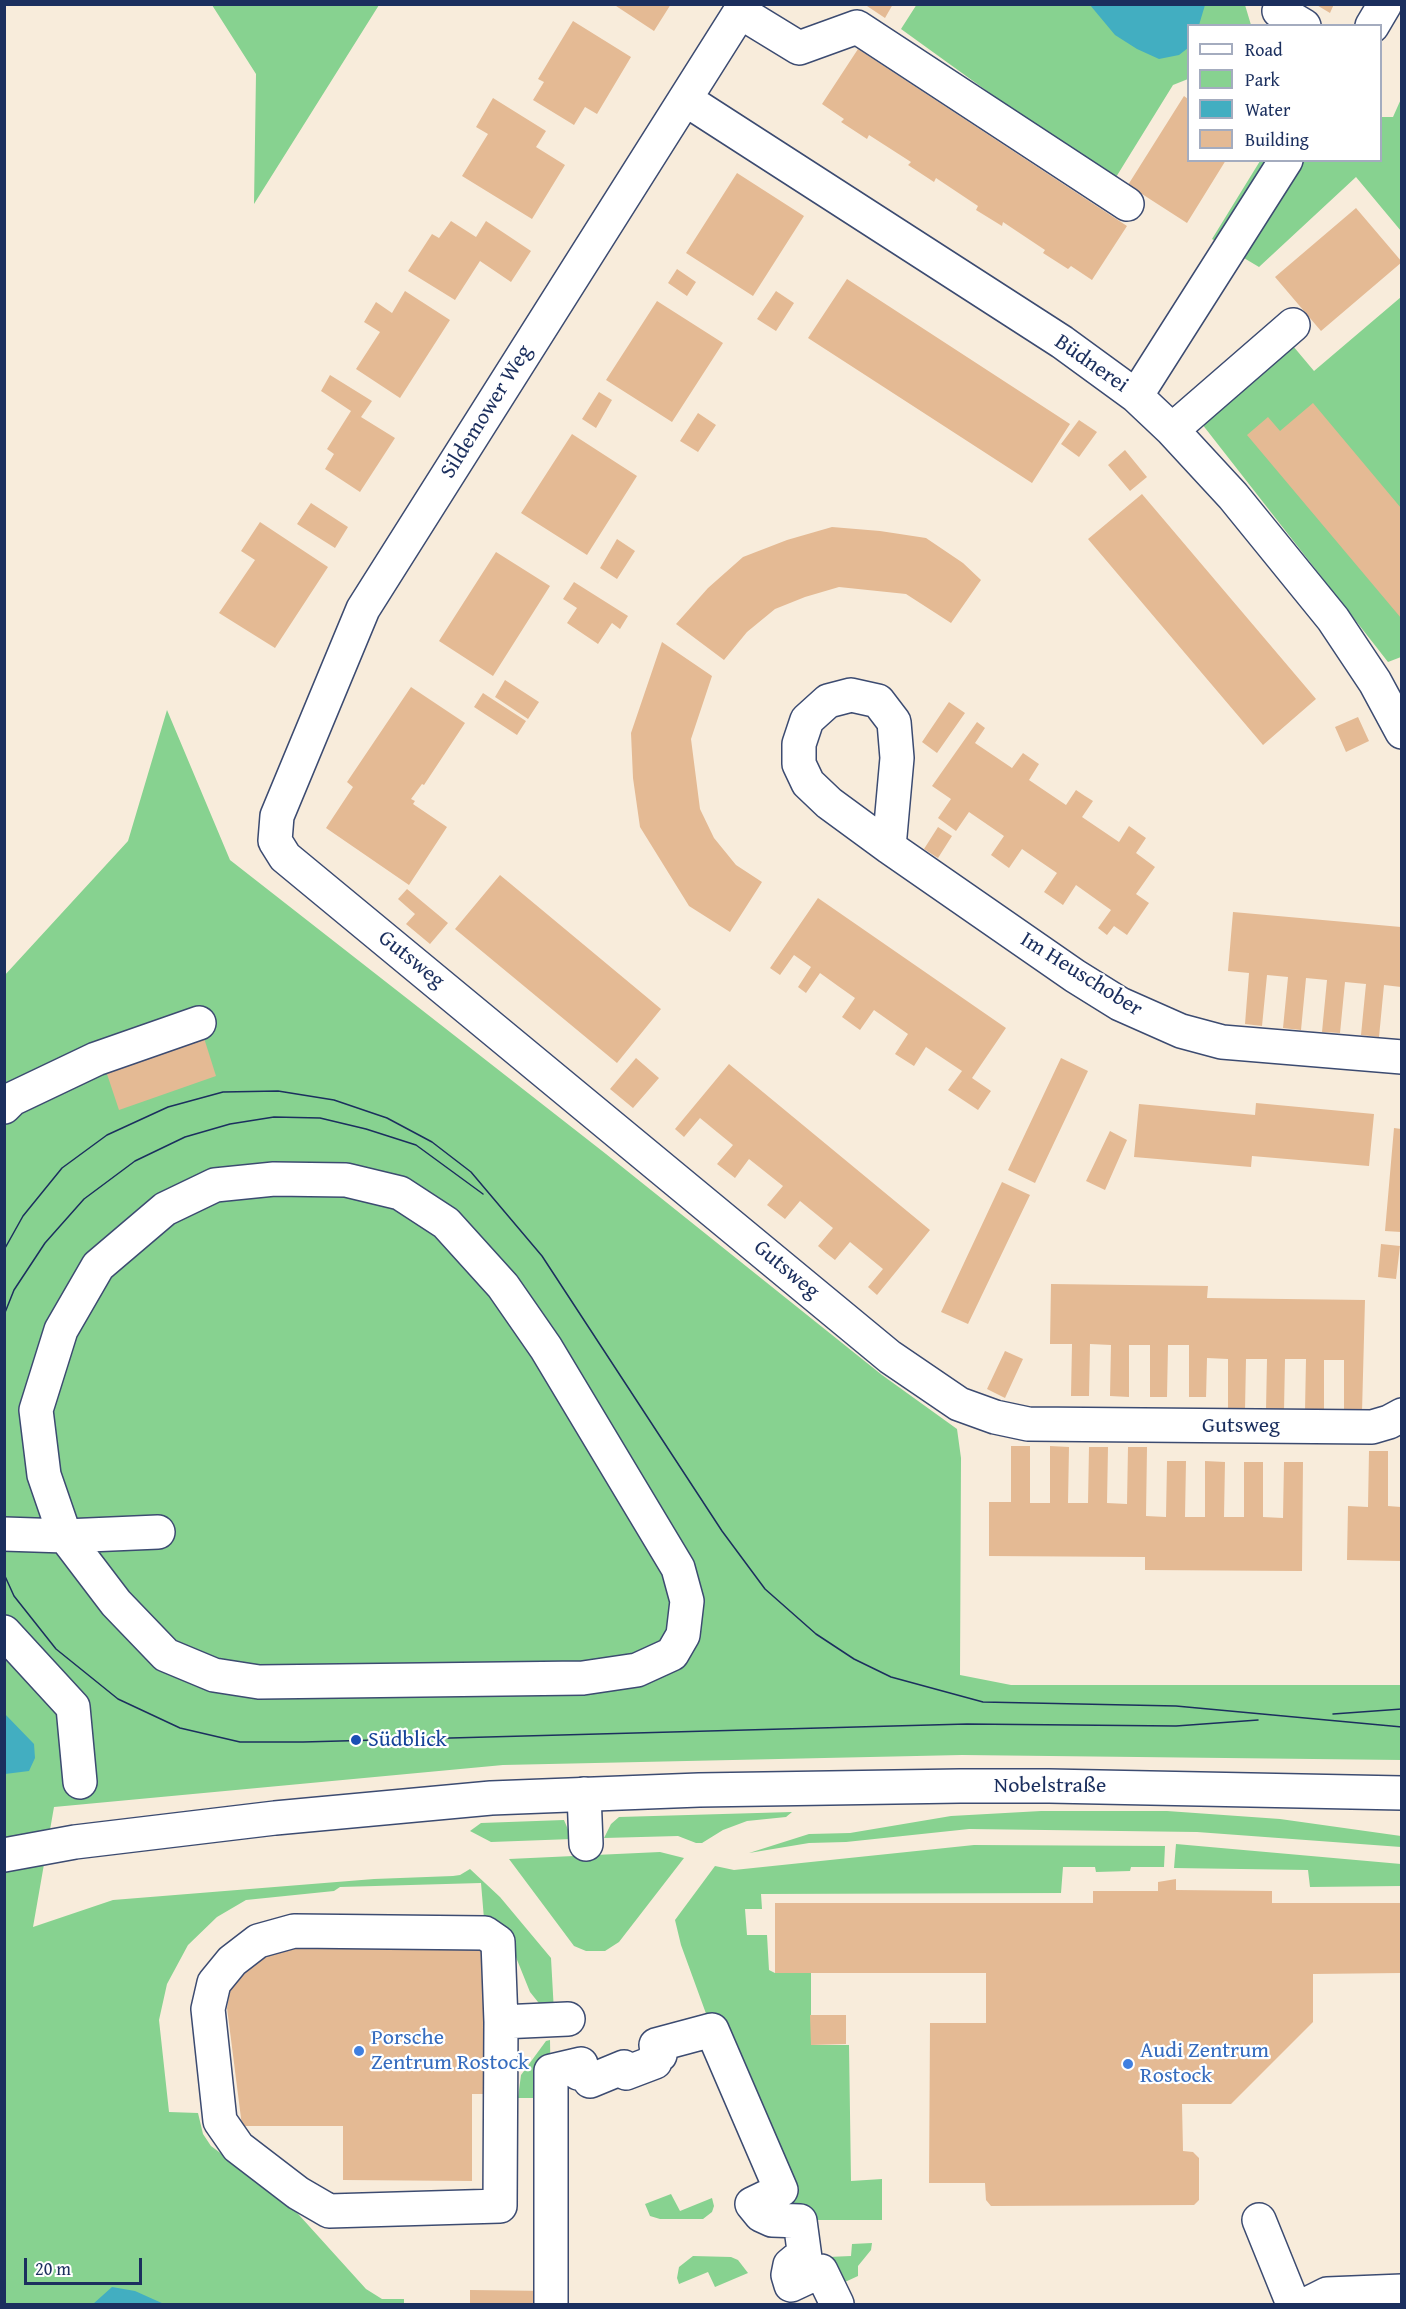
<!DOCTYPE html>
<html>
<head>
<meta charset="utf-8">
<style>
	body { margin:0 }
	#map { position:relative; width:1406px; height:2309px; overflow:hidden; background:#f8ecdb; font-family:"Gentium Book Plus",serif }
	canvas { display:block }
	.frame { position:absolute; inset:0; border:6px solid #1b2f5e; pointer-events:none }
	.legend { position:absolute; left:1187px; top:24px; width:195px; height:138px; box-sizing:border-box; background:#fff; border:2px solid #a4acbf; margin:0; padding:8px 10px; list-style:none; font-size:18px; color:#1b2f5e }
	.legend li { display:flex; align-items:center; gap:12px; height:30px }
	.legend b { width:30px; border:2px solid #a4acbf }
	.scale { position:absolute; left:24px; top:2258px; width:118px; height:27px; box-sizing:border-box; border:3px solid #1b2f5e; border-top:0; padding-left:8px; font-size:18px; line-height:21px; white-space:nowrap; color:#1b2f5e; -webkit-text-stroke:4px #fff; paint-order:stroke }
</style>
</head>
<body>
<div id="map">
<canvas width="1406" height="2309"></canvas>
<div class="frame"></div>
<ul class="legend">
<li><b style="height:8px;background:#fff"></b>Road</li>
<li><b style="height:16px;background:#87d290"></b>Park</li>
<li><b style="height:16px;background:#42aec1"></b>Water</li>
<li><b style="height:16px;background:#e4ba94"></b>Building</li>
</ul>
<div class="scale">20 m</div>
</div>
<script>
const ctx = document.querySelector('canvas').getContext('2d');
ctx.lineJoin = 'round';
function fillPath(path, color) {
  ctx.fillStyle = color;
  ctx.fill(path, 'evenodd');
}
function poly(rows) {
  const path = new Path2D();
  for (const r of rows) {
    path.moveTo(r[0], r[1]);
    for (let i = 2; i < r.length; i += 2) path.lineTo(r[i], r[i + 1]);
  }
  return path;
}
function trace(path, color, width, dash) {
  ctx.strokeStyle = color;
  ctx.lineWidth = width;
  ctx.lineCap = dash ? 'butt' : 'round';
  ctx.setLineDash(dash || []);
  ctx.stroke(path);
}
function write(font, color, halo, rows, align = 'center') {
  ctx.font = font + ' "Gentium Book Plus",serif';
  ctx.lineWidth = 4.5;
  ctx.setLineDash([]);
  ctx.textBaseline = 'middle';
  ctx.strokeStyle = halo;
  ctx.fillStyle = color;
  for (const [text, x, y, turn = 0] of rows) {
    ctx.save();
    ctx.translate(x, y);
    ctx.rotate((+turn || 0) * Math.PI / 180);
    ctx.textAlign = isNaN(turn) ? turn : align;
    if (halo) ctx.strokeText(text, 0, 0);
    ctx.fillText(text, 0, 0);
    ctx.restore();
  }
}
fillPath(poly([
	[917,4,1245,5,1251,25,1188,26,1188,79,1173,85,1113,182,901,29],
	[212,5,379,5,254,204,256,74],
	[1401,99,1401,231,1356,177,1259,267,1212,239,1260,161,1380,160,1381,117,1393,117],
	[1401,297,1401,657,1388,662,1202,424,1293,346,1314,371],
	[167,710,230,860,606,1154,882,1375,957,1429,961,1458,960,1675,1011,1685,1401,1685,1401,1760,962,1755,503,1765,54,1807,33,1927,113,1900,374,1879,453,1876,460,1875,470,1869,500,1897,551,1958,554,2012,546,2012,530,1992,505,1930,500,1922,484,1919,481,1883,340,1887,334,1891,246,1900,217,1917,188,1945,167,1984,159,2020,169,2112,198,2113,203,2134,211,2146,290,2205,366,2289,382,2299,404,2299,404,2304,5,2304,4,976,128,841],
	[1041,1811,1167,1811,1280,1819,1401,1836,1401,1847,1197,1832,969,1829,846,1842,809,1843,749,1853,809,1834,850,1833,951,1816],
	[792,1812,786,1817,747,1821,723,1830,702,1843,696,1843,678,1836,604,1838,611,1824,619,1817],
	[564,1820,572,1839,491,1842,470,1831,481,1823],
	[1176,1844,1401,1864,1401,1886,1310,1887,1308,1870,1174,1868],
	[974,1845,1165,1846,1164,1867,1131,1867,1130,1871,1096,1872,1095,1867,1063,1867,1061,1893,761,1894,762,1909,745,1909,747,1935,767,1935,769,1970,775,1973,811,1973,811,2045,849,2045,851,2181,882,2179,882,2220,772,2220,781,2190,712,2030,681,1945,675,1920,715,1866,734,1870],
	[660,1852,684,1858,619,1942,605,1951,586,1951,574,1946,509,1859],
	[550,2040,551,2098,518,2098,521,2075,546,2041],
	[671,2194,680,2211,712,2198,714,2206,712,2212,703,2219,660,2219,650,2216,645,2204],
	[872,2243,871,2250,858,2266,858,2276,845,2282,843,2294,805,2258,851,2256,852,2244],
	[693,2256,731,2257,738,2260,748,2273,715,2287,708,2272,679,2284,677,2278,679,2267]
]), '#87d290');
fillPath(poly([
	[1090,5,1205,5,1199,25,1188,26,1188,48,1179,55,1159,59,1137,49,1115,35],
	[4,1713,34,1744,35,1758,29,1771,5,1774],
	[112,2287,135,2291,164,2304,93,2304]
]), '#42aec1');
fillPath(poly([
	[613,4,671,4,654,31],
	[864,4,893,4,885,18],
	[1315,4,1334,4,1330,13],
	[573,21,631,57,597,114,585,107,574,125,533,100,544,82,538,79],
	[858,49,1127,226,1092,280,1071,266,1068,269,1043,253,1045,250,1003,222,1002,226,976,210,978,206,936,178,934,182,908,165,911,162,869,135,867,139,841,122,844,119,822,104],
	[1184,96,1188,99,1188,160,1226,160,1187,223,1128,185],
	[493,98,546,131,536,147,565,165,532,219,462,176,488,134,476,127],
	[737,173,804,216,753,296,686,253],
	[1356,208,1402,262,1321,331,1275,277],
	[451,221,476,237,486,221,531,251,511,282,480,261,455,300,408,271,432,234,439,238],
	[677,269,696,282,687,296,668,283],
	[847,279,1070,424,1032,483,808,338],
	[405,291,450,320,400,398,356,369,380,332,364,322,376,302,392,313],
	[776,291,794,303,776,331,757,319],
	[657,301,723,343,672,422,606,380],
	[330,375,372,401,361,417,395,438,360,492,325,469,334,454,327,449,351,411,321,391],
	[599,392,612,400,596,428,582,419],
	[1313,403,1401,508,1401,618,1247,435,1268,417,1280,431],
	[698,413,716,425,698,452,680,441],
	[1079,420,1097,432,1079,457,1061,444],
	[572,434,637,476,587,555,521,513],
	[1125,450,1147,477,1130,491,1108,465],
	[1142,494,1316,699,1263,745,1088,539],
	[311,503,348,527,335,548,297,524],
	[260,522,328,567,275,648,219,613,255,560,241,551],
	[832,527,880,531,926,538,963,563,981,580,951,623,906,594,839,587,805,597,775,609,747,632,724,660,676,624,708,588,743,557,787,540],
	[617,539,635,551,617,579,600,568],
	[496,552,550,586,493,676,439,641],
	[574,582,628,616,620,629,612,623,598,644,567,623,577,608,563,599],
	[662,642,712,676,691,739,700,809,714,838,736,865,762,882,730,932,689,906,640,827,633,778,631,733],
	[505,680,539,702,528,719,495,697],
	[411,687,465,723,424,785,422,784,411,799,415,801,413,804,447,827,409,885,326,828,353,787,347,782],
	[483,693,526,721,517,735,474,707],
	[949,702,965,713,937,753,922,742],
	[1358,717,1369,741,1346,752,1335,727],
	[977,722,985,728,975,743,1012,768,1023,753,1039,764,1029,780,1066,805,1076,790,1085,796,1093,801,1082,817,1119,842,1129,826,1146,838,1136,853,1155,867,1136,894,1149,903,1127,935,1114,926,1107,935,1098,928,1111,910,1076,885,1063,905,1044,892,1057,873,1022,849,1009,868,991,855,1004,836,969,812,956,831,938,818,951,799,932,786],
	[938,827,952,836,938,858,924,849],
	[500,875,661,1009,617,1063,455,929],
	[407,889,448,923,430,944,406,924,415,914,398,899],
	[818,898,1006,1028,972,1078,991,1091,978,1110,948,1090,962,1071,926,1047,914,1066,895,1054,908,1034,874,1010,860,1030,842,1017,855,998,838,986,820,973,806,993,798,987,811,967,794,955,780,975,770,968],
	[1233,912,1401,927,1401,987,1384,985,1379,1037,1361,1035,1366,984,1345,982,1340,1033,1322,1032,1327,980,1306,978,1301,1030,1283,1028,1288,977,1267,975,1262,1026,1245,1024,1249,973,1228,971],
	[204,1038,216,1076,119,1110,106,1071],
	[636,1058,659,1078,633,1108,610,1089],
	[1061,1058,1088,1071,1035,1183,1008,1170],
	[729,1064,930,1230,877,1295,868,1287,883,1269,850,1242,835,1260,826,1253,818,1246,833,1228,800,1201,785,1219,767,1205,783,1186,749,1159,735,1178,717,1164,733,1145,717,1132,700,1118,684,1137,675,1129],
	[1256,1103,1374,1114,1369,1166,1252,1156,1251,1167,1134,1157,1139,1104,1255,1115],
	[1394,1128,1401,1129,1401,1232,1385,1231],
	[1110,1131,1127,1140,1105,1190,1086,1181],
	[1002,1182,1030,1195,968,1324,941,1312],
	[1381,1244,1400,1246,1396,1279,1378,1277],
	[1051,1284,1208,1286,1207,1298,1365,1300,1362,1412,1344,1411,1344,1360,1324,1360,1324,1411,1305,1411,1306,1359,1285,1359,1284,1411,1266,1410,1267,1359,1246,1359,1245,1410,1228,1410,1228,1359,1207,1358,1206,1397,1189,1397,1189,1345,1168,1345,1167,1397,1150,1397,1150,1345,1129,1345,1129,1397,1110,1396,1111,1345,1090,1344,1089,1396,1071,1396,1072,1344,1050,1344],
	[1005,1351,1023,1359,1005,1398,987,1389],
	[1011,1446,1030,1446,1030,1503,1050,1503,1050,1446,1069,1447,1068,1503,1088,1503,1089,1447,1108,1447,1107,1503,1127,1504,1128,1447,1147,1447,1146,1516,1166,1517,1167,1461,1186,1461,1185,1517,1205,1517,1205,1461,1225,1462,1224,1517,1244,1517,1244,1462,1263,1462,1263,1517,1283,1518,1284,1462,1303,1462,1302,1571,1145,1570,1145,1557,989,1556,989,1502,1011,1502],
	[1369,1451,1388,1451,1388,1506,1401,1507,1401,1561,1347,1560,1348,1506,1368,1507],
	[1176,1879,1176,1890,1272,1891,1272,1903,1401,1903,1401,1973,1313,1974,1313,2022,1231,2104,1182,2104,1183,2151,1193,2152,1199,2158,1199,2200,1194,2205,991,2206,986,2200,985,2183,929,2183,930,2023,986,2023,986,1973,775,1973,775,1903,1093,1903,1093,1891,1158,1891,1158,1882],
	[290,1939,486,1943,485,2094,472,2094,472,2181,343,2180,343,2126,242,2126,227,2008,231,1985,243,1965,275,1950,291,1949],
	[810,2015,846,2015,846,2044,811,2045],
	[470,2290,549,2291,548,2304,470,2304]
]), '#e4ba94');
const minor = poly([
	[745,4,363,609,277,816,275,841,285,857,890,1357,959,1404,995,1417,1028,1424,1372,1427,1389,1422,1402,1415],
	[1279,11,1304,26],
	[740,12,799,48,857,27,1127,204],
	[1372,26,1385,4],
	[685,99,1062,342,1136,396,1172,430,1233,496,1333,619,1375,682,1402,732],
	[1136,396,1286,160],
	[1172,430,1293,325],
	[889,847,897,758,894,722,878,701,851,695,828,701,807,720,799,744,799,764,808,783,829,803,889,847,1075,976,1120,1004,1181,1031,1222,1042,1402,1057],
	[4,1107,12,1099,96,1059,199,1023],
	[274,1179,346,1180,400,1193,446,1223,503,1286,546,1348,678,1568,687,1601,683,1635,672,1654,637,1670,583,1678,259,1682,214,1675,166,1655,116,1603,65,1536,44,1475,36,1410,61,1330,98,1266,165,1209,215,1185,274,1179],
	[4,1534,65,1536,158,1532],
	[4,1632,73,1707,80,1782],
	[584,1794,586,1844],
	[501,2022,498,1942,485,1933,294,1931,258,1941,232,1961,214,1983,208,2009,220,2121,238,2147,298,2193,329,2211,500,2206,501,2022,568,2019],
	[1259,2220,1293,2304],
	[551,2304,551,2071,581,2064,578,2073,586,2072,590,2081,624,2067,626,2073,655,2062,654,2058,660,2055,656,2045,712,2030,781,2190,752,2204,761,2215,772,2220,800,2221,805,2258,796,2260,790,2265,788,2275,791,2285,821,2271,837,2304],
	[1307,2304,1327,2294,1402,2291]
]);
const major = poly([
	[4,1855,75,1842,275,1818,491,1798,699,1790,960,1786,1049,1786,1402,1793]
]);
trace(minor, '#3c4b71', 36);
trace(major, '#3c4b71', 36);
trace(minor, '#fff', 33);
trace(major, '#fff', 33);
trace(poly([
	[4,1250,23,1216,62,1168,107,1135,168,1107,223,1092,278,1091,334,1100,387,1118,432,1142,471,1172,542,1256,722,1531,765,1589,816,1634,854,1659,891,1677,983,1702,1176,1706,1402,1727],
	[4,1315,14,1290,45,1243,84,1199,135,1161,185,1137,230,1124,274,1117,320,1118,366,1129,416,1145,483,1194],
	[4,1574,14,1596,56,1649,118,1699,180,1728,240,1742,303,1742,967,1724,1176,1726,1258,1720],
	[1333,1714,1402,1709]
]), '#1b2f5e', 1.5);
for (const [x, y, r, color] of [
	[356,1740,6,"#1a4fb4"],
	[359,2051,6,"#3f7fe0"],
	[1128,2064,6,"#3f7fe0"]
]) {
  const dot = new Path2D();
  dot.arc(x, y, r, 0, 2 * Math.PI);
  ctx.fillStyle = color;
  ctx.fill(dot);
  trace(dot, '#fff', 2);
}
write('22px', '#1b2f5e', '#fff', [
	["Büdnerei",1091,364,35],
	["Sildemower Weg",487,412,-58],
	["Gutsweg",411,960,39],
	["Im Heuschober",1081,975,32],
	["Gutsweg",786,1270,40],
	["Gutsweg",1241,1426],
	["Nobelstraße",1050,1786]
]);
write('22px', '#164399', '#fff', [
	["Südblick",368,1740]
], 'left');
write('22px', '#366cbe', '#fff', [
	["Porsche",371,2038],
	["Zentrum Rostock",371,2063],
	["Audi Zentrum",1140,2051],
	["Rostock",1140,2076]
], 'left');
</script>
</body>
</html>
